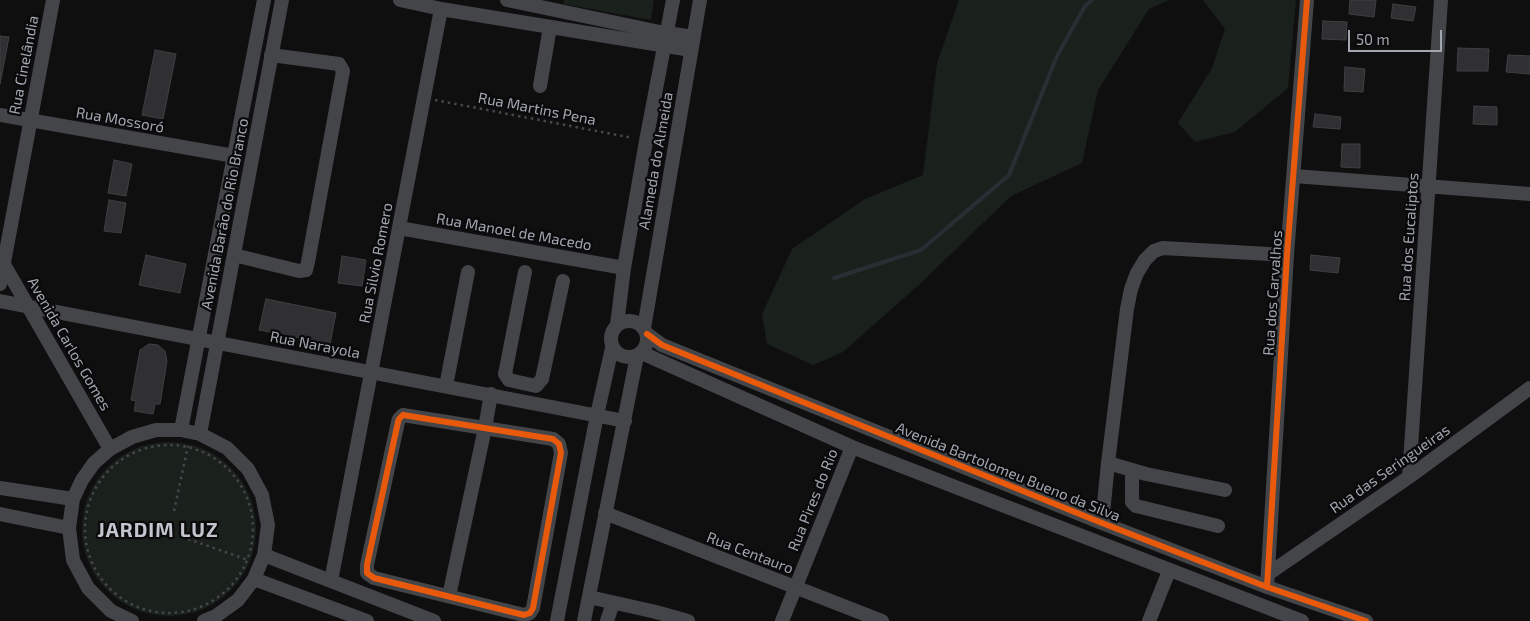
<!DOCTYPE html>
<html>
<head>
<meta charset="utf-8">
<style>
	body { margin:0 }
	#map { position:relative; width:1530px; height:621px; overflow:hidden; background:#0f0f10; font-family:"Exo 2",sans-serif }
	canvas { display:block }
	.scale { position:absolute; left:1348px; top:30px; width:94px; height:22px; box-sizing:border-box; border:2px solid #a2a6b0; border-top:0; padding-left:6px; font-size:15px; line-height:18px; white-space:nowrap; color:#a2a6b0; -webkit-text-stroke:4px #0a0a0b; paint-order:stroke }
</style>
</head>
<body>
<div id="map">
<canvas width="1530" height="621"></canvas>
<div class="scale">50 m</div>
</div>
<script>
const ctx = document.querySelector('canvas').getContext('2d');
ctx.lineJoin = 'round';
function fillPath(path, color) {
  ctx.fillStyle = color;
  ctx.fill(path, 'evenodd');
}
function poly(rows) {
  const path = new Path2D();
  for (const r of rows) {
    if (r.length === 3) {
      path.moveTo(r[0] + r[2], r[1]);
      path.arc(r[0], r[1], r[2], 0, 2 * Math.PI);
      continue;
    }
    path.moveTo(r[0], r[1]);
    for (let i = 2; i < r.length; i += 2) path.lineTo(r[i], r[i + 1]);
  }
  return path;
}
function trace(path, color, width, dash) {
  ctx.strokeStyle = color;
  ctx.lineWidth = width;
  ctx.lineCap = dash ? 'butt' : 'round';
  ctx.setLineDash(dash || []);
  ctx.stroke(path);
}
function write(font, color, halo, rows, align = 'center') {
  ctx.font = font + ' "Exo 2",sans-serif';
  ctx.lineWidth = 4.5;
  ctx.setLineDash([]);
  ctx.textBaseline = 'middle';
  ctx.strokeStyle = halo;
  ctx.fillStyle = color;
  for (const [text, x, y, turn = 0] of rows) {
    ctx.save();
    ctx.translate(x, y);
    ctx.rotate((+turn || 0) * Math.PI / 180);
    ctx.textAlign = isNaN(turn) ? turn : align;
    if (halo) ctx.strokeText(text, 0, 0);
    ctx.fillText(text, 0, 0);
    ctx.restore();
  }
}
fillPath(poly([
	[564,0,654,0,651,20,563,4],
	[959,0,1169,0,1149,9,1098,90,1082,163,1011,196,921,283,843,352,813,365,767,344,762,314,792,249,865,199,923,175,937,63],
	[1203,0,1296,0,1288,88,1235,132,1195,142,1178,123,1212,68,1225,29],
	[169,529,87]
]), '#1a201b');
trace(poly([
	[834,278,921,250,1009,175,1057,56,1085,6,1092,0]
]), '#282e34', 4);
const building = poly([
	[1350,0,1376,0,1374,17,1349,14,1350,0],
	[1393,4,1416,7,1413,21,1391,18,1393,4],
	[1323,21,1347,22,1346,40,1322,39,1323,21],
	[0,36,9,37,0,84,0,36],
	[1458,48,1489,49,1488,71,1457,71,1458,48],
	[155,50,176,54,163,119,142,115,155,50],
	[1508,55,1530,56,1530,74,1506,72,1508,55],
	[1345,67,1365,69,1363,92,1344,91,1345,67],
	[1474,106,1497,107,1497,125,1473,124,1474,106],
	[1315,114,1341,117,1340,129,1313,127,1315,114],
	[1342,144,1360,144,1360,168,1341,167,1342,144],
	[114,160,132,164,126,196,108,193,114,160],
	[109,200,126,203,121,233,104,231,109,200],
	[146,255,186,264,180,293,139,285,146,255],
	[1311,255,1340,258,1338,273,1310,270,1311,255],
	[342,256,366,260,362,286,338,283,342,256],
	[266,299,336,313,330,344,259,330,266,299],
	[149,344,158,345,165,351,167,361,160,404,155,404,153,414,134,411,136,401,131,400,140,350,149,344]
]);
fillPath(building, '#303032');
trace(building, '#3f4043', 1);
trace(poly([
	[435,100,633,138],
	[169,529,84],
	[174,511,188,446],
	[188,539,248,560]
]), '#46474a', 2.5, [2.5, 4]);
trace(poly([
	[400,0,441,9,691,50],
	[507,0,660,32,694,37],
	[540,86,550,27],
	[0,115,234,156],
	[1294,176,1530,194],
	[399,228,624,268],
	[234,255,299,271,306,270,308,262,343,71,339,64,271,55],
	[2,261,110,449],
	[525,272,505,374,509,380,536,386,542,379,563,281],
	[0,284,53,0],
	[0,301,625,421],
	[629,339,18],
	[617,325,624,268,646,141,673,0],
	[644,328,700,0],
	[647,334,662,345,1102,523,1267,587,1366,621],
	[642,353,852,447,1302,621],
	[446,386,468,272],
	[403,415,553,439,559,444,561,453,533,608,530,613,524,615,374,578,367,573,367,565,398,422,399,419,403,415],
	[181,430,264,0],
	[200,434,282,0],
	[1108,463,1146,474,1225,490],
	[1132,470,1132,502,1136,506,1218,526],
	[1409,477,1441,0],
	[0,488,73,499],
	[605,513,882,621],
	[0,514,69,528],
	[1102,523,1108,463,1127,309,1131,289,1137,273,1145,260,1154,251,1163,248,1287,255],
	[264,555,434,621],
	[1268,574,1409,477,1530,388],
	[254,579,367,621],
	[331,581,441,9],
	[1267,587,1287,255,1307,0],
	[449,596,485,428,491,394],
	[589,597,656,612,688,621],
	[132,621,111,611,88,588,73,560,69,528,73,499,82,480,94,463,110,449,132,437,156,430,181,430,200,434,227,448,248,469,262,495,268,525,264,555,254,579,238,600,216,616,204,621],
	[557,621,597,415,612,348],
	[584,621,637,356],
	[607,621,613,603],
	[782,621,852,447],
	[1149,621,1169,571]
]), '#444549', 14);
trace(poly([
	[647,334,662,345,1102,523,1267,587,1366,621],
	[403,415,553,439,559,444,561,453,533,608,530,613,524,615,374,578,367,573,367,565,398,422,399,419,403,415],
	[1267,587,1287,255,1307,0]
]), '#e8590c', 6);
write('15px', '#a2a6b0', '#0a0a0b', [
	["Rua Cinelândia",24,65,-79],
	["Rua Martins Pena",537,109,11],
	["Rua Mossoró",120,120,10],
	["Alameda do Almeida",656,161,-80],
	["Avenida Barão do Rio Branco",225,214,-79],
	["Rua Manoel de Macedo",514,232,10],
	["Rua dos Eucaliptos",1409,237,-86],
	["Rua Silvio Romero",376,263,-79],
	["Rua dos Carvalhos",1273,293,-86],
	["Avenida Carlos Gomes",69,344,60],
	["Rua Narayola",315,345,11],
	["Rua das Seringueiras",1390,469,-35],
	["Avenida Bartolomeu Bueno da Silva",1008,472,22],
	["Rua Pires do Rio",813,500,-68],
	["Rua Centauro",750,553,21]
]);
ctx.letterSpacing = '1px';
write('bold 20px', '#c2c5cd', '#0a0a0b', [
	["JARDIM LUZ",158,530]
]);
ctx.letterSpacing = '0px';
</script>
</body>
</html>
